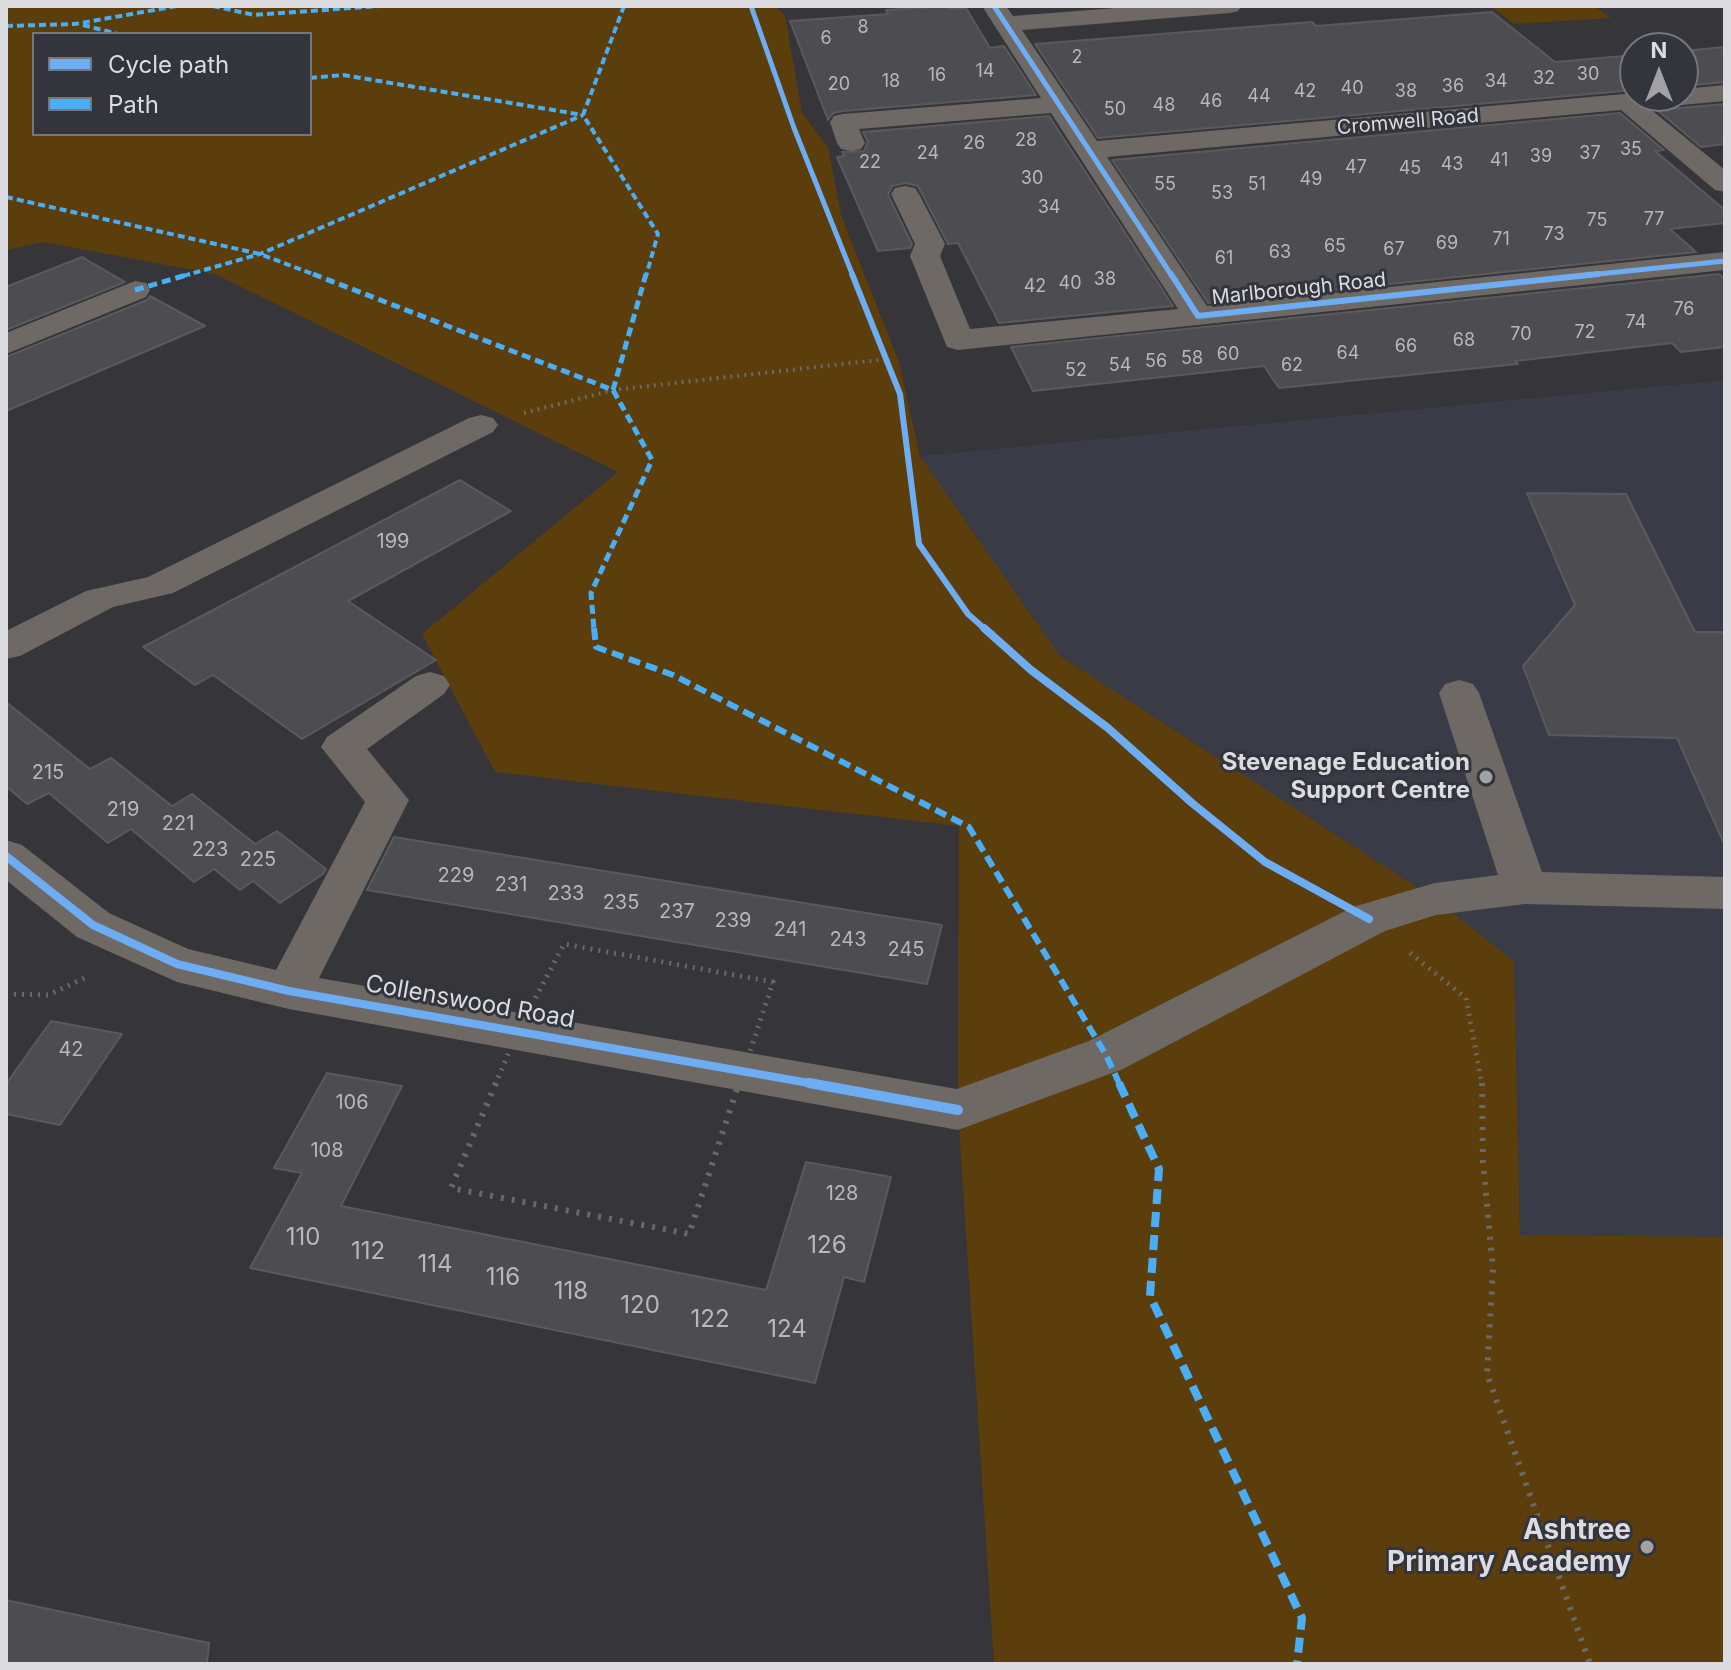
<!DOCTYPE html>
<html>
<head>
<meta charset="utf-8">
<style>
	body { margin:0 }
	#map { position:relative; width:1731px; height:1670px; overflow:hidden; background:#35353a; font-family:Inter,sans-serif }
	canvas { display:block }
	.frame { position:absolute; inset:0; border:8px solid #dbdbe0; pointer-events:none }
	.legend { position:absolute; left:32px; top:32px; width:280px; height:104px; box-sizing:border-box; background:#33343c; border:2px solid #76777e; margin:0; padding:10px 14px; list-style:none; font-size:24px; color:#dbdbe0 }
	.legend li { display:flex; align-items:center; gap:16px; height:40px }
	.legend b { width:40px; border:2px solid #76777e }
	.north { position:absolute; left:1619px; top:32px; width:80px; height:80px; box-sizing:border-box; background:#33343c; border:2px solid #76777e; border-radius:50%; rotate:0deg; font-size:22px; font-weight:700; line-height:32px; text-align:center; color:#dbdbe0 }
	.north::after { content:''; display:block; margin:auto; width:28px; height:36px; background:#a1a1a6; clip-path:polygon(50% 0,100% 100%,50% 72%,0 100%) }
</style>
</head>
<body>
<div id="map">
<canvas width="1731" height="1670"></canvas>
<div class="frame"></div>
<ul class="legend">
<li><b style="height:10px;background:#6dadf4"></b>Cycle path</li>
<li><b style="height:10px;background:#49aef6"></b>Path</li>
</ul>
<div class="north">N</div>
</div>
<script>
const ctx = document.querySelector('canvas').getContext('2d');
ctx.lineJoin = 'round';
function fillPath(path, color) {
  ctx.fillStyle = color;
  ctx.fill(path, 'evenodd');
}
function poly(rows) {
  const path = new Path2D();
  for (const r of rows) {
    path.moveTo(r[0], r[1]);
    for (let i = 2; i < r.length; i += 2) path.lineTo(r[i], r[i + 1]);
  }
  return path;
}
function trace(path, color, width, dash) {
  ctx.strokeStyle = color;
  ctx.lineWidth = width;
  ctx.lineCap = dash ? 'butt' : 'round';
  ctx.setLineDash(dash || []);
  ctx.stroke(path);
}
function write(font, color, halo, rows, align = 'center') {
  ctx.font = font + ' Inter,sans-serif';
  ctx.lineWidth = 6;
  ctx.setLineDash([]);
  ctx.textBaseline = 'middle';
  ctx.strokeStyle = halo;
  ctx.fillStyle = color;
  for (const [text, x, y, turn = 0] of rows) {
    ctx.save();
    ctx.translate(x, y);
    ctx.rotate((+turn || 0) * Math.PI / 180);
    ctx.textAlign = isNaN(turn) ? turn : align;
    if (halo) ctx.strokeText(text, 0, 0);
    ctx.fillText(text, 0, 0);
    ctx.restore();
  }
}
fillPath(poly([
	[1725,380,1725,1664,1525,1431,1514,961,1435,899,1060,656,920,456]
]), '#393b47');
fillPath(poly([
	[6,6,774,6,785,15,802,113,828,147,841,215,899,362,920,456,1060,656,1435,899,1514,961,1520,1235,1725,1237,1725,1664,994,1664,958,1110,959,826,495,772,422,634,618,472,215,274,43,242,6,250],
	[34,34,310,34,310,134,34,134],
	[1491,6,1594,6,1611,18,1514,24]
]), '#5b3e0b');
const building = poly([
	[947,6,950,9,966,8,990,48,1004,46,1036,95,843,111,833,113,828,120,790,21,888,14,886,10,947,6],
	[1492,12,1555,62,1635,55,1635,90,1098,138,1035,44,1312,22,1316,26,1492,12],
	[1725,47,1725,82,1683,86,1683,51,1725,47],
	[1725,104,1725,144,1701,147,1657,110,1725,104],
	[1620,113,1664,150,1655,151,1725,210,1725,223,1670,229,1696,252,1208,303,1112,160,1620,113],
	[1049,116,1173,306,999,323,958,243,948,244,918,186,906,183,892,186,888,195,912,244,910,248,878,251,837,157,844,156,842,152,864,151,868,142,863,132,1049,116],
	[82,257,125,282,6,330,6,287,82,257],
	[1719,274,1725,279,1725,347,1681,352,1672,343,1515,361,1518,364,1279,388,1264,366,1033,391,1011,347,1719,274],
	[150,296,205,326,6,411,6,357,147,300,150,296],
	[460,480,511,511,348,601,436,660,302,739,213,675,195,685,143,647,460,480],
	[1527,493,1626,494,1695,632,1725,632,1725,846,1677,738,1549,735,1523,666,1575,605,1527,493],
	[6,702,90,769,111,758,172,806,192,794,255,844,277,831,326,869,323,874,280,903,253,881,240,890,214,869,194,882,131,829,108,843,49,793,27,804,6,786,6,702],
	[394,837,716,889,942,925,927,984,367,890,394,837],
	[51,1021,122,1034,60,1125,6,1114,6,1084,51,1021],
	[327,1073,402,1086,341,1206,766,1290,806,1162,891,1177,864,1282,844,1277,815,1383,250,1268,302,1173,274,1168,327,1073],
	[6,1600,209,1643,207,1664,6,1664,6,1600]
]);
fillPath(building, '#4c4c51');
trace(building, '#5a5a5e', 2);
trace(poly([
	[524,413,613,390,887,359]
]), '#6b6966', 4, [2, 5]);
trace(poly([
	[1410,953,1466,998,1482,1085],
	[6,994,48,995,89,976],
	[495,1085,518,1031,564,944,773,982,739,1085]
]), '#6b6966', 5, [2, 6]);
trace(poly([
	[496,1083,451,1188,689,1234,739,1083],
	[1482,1083,1483,1162,1493,1269,1487,1374,1590,1664]
]), '#6b6966', 6, [3, 8]);
fillPath(poly([
	[982,6,1006,6,1013,16,1141,6,1242,6,1238,11,1230,13,1022,30,1097,141,1635,93,1635,96,1683,96,1683,89,1725,85,1725,101,1649,108,1725,170,1725,192,1715,190,1621,110,1107,157,1207,306,1725,252,1725,270,958,350,947,347,910,256,915,244,891,194,895,188,905,186,915,188,919,194,945,244,940,256,970,329,1178,309,1051,113,859,129,865,143,861,149,851,151,841,149,837,143,830,122,834,116,843,114,1041,98,982,6],
	[135,281,146,283,150,290,146,297,6,354,6,333,135,281],
	[481,415,493,418,498,425,493,432,173,593,113,607,20,656,6,659,6,631,86,591,148,577,469,418,481,415],
	[430,672,444,676,450,685,444,694,367,749,409,800,319,978,957,1089,1089,1041,1353,907,1435,883,1498,875,1439,693,1445,684,1459,680,1473,684,1479,693,1542,872,1725,877,1725,909,1525,904,1436,915,1385,931,1123,1069,958,1130,289,1009,177,982,77,937,6,880,6,840,22,845,109,913,188,949,276,970,365,802,321,747,327,737,416,676,430,672]
]), '#6e6964');
trace(poly([
	[213,6,254,15,380,6],
	[624,6,583,115,658,234,646,276],
	[83,25,118,34],
	[6,26,75,24,177,6],
	[310,78,343,75,583,115],
	[6,197,260,254,318,276],
	[183,276,260,254,583,115]
]), '#49aef6', 4, [7, 4]);
trace(poly([
	[313,274,613,390,652,460,591,593,594,630],
	[135,290,190,274],
	[613,390,646,274]
]), '#49aef6', 5, [9, 5]);
trace(poly([
	[594,628,596,647,673,675,969,827,1106,1055,1120,1085]
]), '#49aef6', 6, [12, 6]);
trace(poly([
	[1119,1083,1159,1169,1150,1296,1302,1618,1297,1664]
]), '#49aef6', 8, [15, 8]);
trace(poly([
	[751,6,794,128,853,276],
	[994,6,1172,276],
	[1579,276,1725,261]
]), '#6dadf4', 5);
trace(poly([
	[852,274,900,394,919,544,968,614,986,630],
	[1171,274,1198,316,1598,274]
]), '#6dadf4', 6);
trace(poly([
	[984,628,1031,670,1108,728,1192,803,1265,862,1369,919],
	[6,856,93,925,177,964,289,991,820,1085]
]), '#6dadf4', 8);
trace(poly([
	[809,1083,958,1110]
]), '#6dadf4', 10);
for (const [x, y, r, color] of [
	[1486,777,8,"#a1a1a6"],
	[1647,1547,8,"#a1a1a6"]
]) {
  const dot = new Path2D();
  dot.arc(x, y, r, 0, 2 * Math.PI);
  ctx.fillStyle = color;
  ctx.fill(dot);
  trace(dot, '#33343c', 3);
}
write('18px', '#b7b7bc', null, [
	["8",863,28],
	["6",826,39],
	["2",1077,58],
	["14",985,72],
	["30",1588,75],
	["16",937,76],
	["32",1544,79],
	["18",891,82],
	["34",1496,82],
	["20",839,85],
	["36",1453,87],
	["40",1352,89],
	["42",1305,92],
	["38",1406,92],
	["44",1259,97],
	["46",1211,102],
	["48",1164,106],
	["50",1115,110],
	["28",1026,141],
	["26",974,144],
	["35",1631,150],
	["24",928,154],
	["37",1590,154],
	["39",1541,157],
	["41",1499,161],
	["22",870,163],
	["43",1452,165],
	["47",1356,168],
	["45",1410,169],
	["30",1032,179],
	["49",1311,180],
	["55",1165,185],
	["51",1257,185],
	["53",1222,194],
	["34",1049,208],
	["77",1654,220],
	["75",1597,221],
	["73",1554,235],
	["71",1501,240],
	["69",1447,244],
	["65",1335,247],
	["67",1394,250],
	["63",1280,253],
	["61",1224,259],
	["38",1105,280],
	["40",1070,284],
	["42",1035,287],
	["76",1684,310],
	["74",1636,323],
	["72",1585,333],
	["70",1521,335],
	["68",1464,341],
	["66",1406,347],
	["64",1348,354],
	["60",1228,355],
	["58",1192,359],
	["56",1156,362],
	["54",1120,366],
	["62",1292,366],
	["52",1076,371]
]);
write('20px', '#dbdbe0', '#33343c', [
	["Cromwell Road",1408,122,-5],
	["Marlborough Road",1299,289,-6]
]);
write('20px', '#b7b7bc', null, [
	["199",393,542],
	["215",48,773],
	["219",123,810],
	["221",178,824],
	["223",210,850],
	["225",258,860],
	["229",456,876],
	["231",511,885],
	["233",566,894],
	["235",621,903],
	["237",677,912],
	["239",733,921],
	["241",790,930],
	["243",848,940],
	["245",906,950],
	["42",71,1050],
	["106",352,1103],
	["108",327,1151],
	["128",842,1194]
]);
write('bold 24px', '#dbdbe0', '#33343c', [
	["Stevenage Education",1470,763],
	["Support Centre",1470,791]
], 'right');
write('24px', '#dbdbe0', '#33343c', [
	["Collenswood Road",470,1002,10]
]);
write('24px', '#b7b7bc', null, [
	["110",303,1238],
	["126",827,1246],
	["112",368,1252],
	["114",435,1265],
	["116",503,1278],
	["118",571,1292],
	["120",640,1306],
	["122",710,1320],
	["124",787,1330]
]);
write('bold 28px', '#dbdbe0', '#33343c', [
	["Ashtree",1631,1531],
	["Primary Academy",1631,1563]
], 'right');
</script>
</body>
</html>
